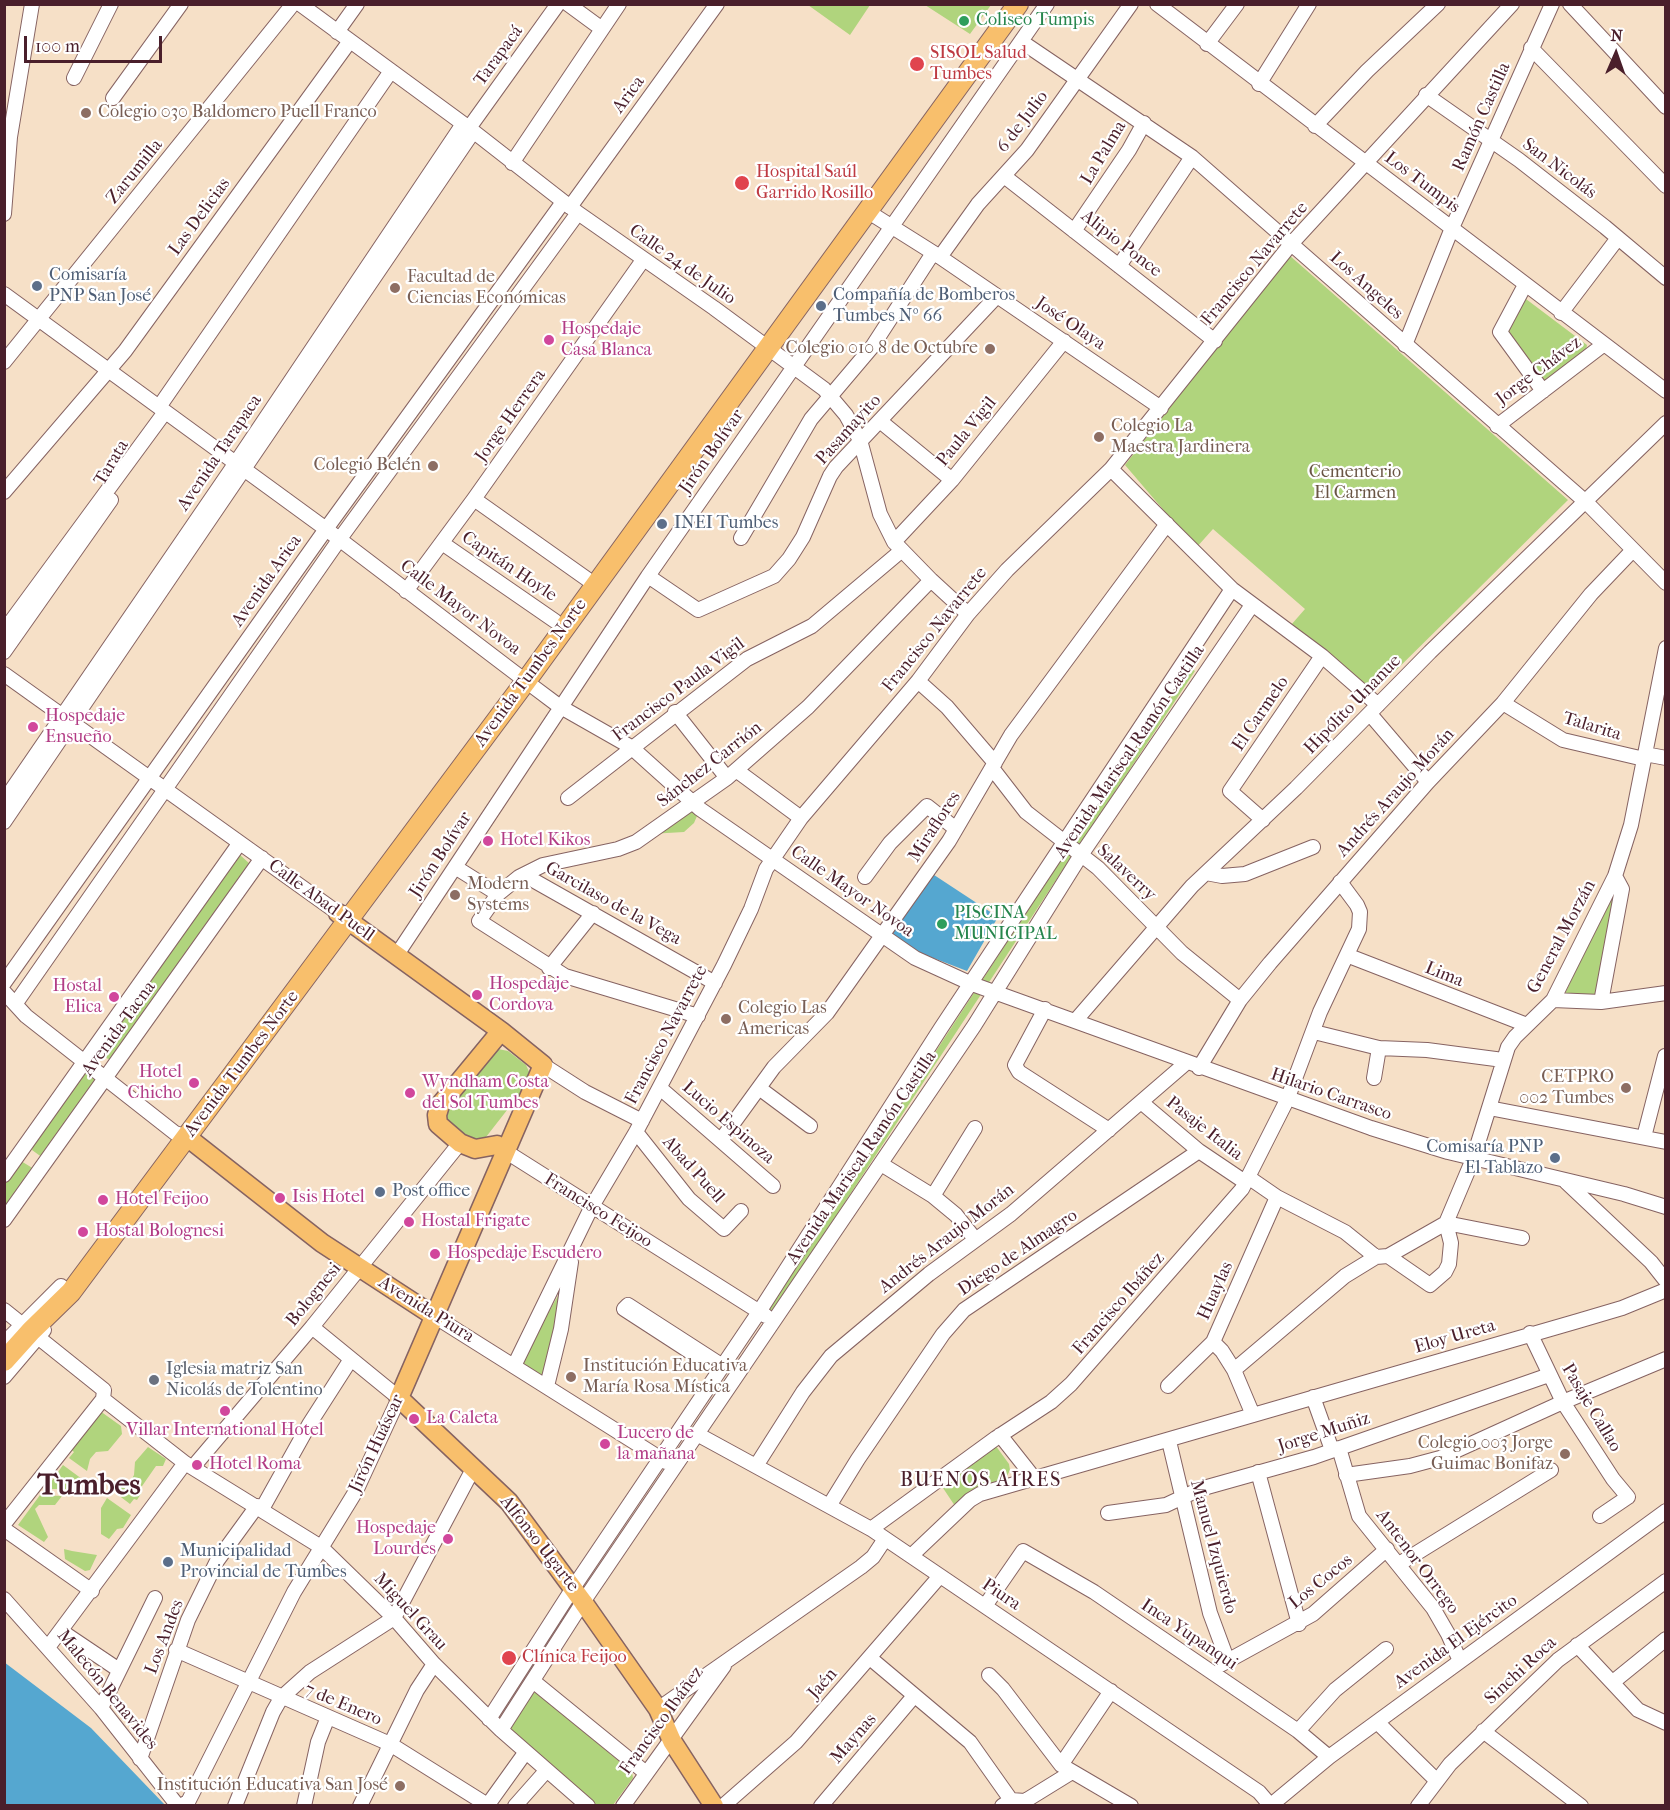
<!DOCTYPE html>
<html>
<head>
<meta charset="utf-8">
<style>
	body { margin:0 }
	#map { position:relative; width:1670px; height:1810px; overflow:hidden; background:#f6e0c7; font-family:"IM FELL French Canon",serif }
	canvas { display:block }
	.frame { position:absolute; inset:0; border:6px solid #4a1f2b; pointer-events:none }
	.north { position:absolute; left:1586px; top:24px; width:60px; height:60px; -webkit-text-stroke:4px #fff; paint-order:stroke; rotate:2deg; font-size:16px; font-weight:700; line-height:24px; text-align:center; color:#4a1f2b }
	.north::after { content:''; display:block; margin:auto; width:21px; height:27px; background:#4a1f2b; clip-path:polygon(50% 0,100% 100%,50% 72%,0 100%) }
	.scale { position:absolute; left:24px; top:36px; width:138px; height:27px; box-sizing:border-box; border:3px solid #4a1f2b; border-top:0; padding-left:8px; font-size:18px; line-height:21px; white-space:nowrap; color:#4a1f2b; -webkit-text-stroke:4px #fff; paint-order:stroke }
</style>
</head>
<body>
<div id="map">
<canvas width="1670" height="1810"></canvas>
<div class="frame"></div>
<div class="north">N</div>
<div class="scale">100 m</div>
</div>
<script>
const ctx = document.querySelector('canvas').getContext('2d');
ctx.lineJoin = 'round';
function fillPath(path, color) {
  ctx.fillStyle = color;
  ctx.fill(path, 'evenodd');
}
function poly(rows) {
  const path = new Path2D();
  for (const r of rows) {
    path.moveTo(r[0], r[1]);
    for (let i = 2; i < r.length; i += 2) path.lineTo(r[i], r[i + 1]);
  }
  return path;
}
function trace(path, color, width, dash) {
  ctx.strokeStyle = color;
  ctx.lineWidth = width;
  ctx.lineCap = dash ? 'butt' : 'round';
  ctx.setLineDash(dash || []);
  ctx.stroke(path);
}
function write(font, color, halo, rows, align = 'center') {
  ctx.font = font + ' "IM FELL French Canon",serif';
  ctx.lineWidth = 4.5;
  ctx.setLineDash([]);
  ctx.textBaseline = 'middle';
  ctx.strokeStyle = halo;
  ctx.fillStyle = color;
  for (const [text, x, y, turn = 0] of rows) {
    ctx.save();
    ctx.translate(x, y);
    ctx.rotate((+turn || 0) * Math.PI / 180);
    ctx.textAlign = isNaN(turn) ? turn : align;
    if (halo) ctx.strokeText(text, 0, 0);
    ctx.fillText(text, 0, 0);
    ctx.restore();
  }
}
fillPath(poly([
	[808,5,870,5,850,35],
	[925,5,991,5,970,34],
	[1289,255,1568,500,1372,694,1291,625,1305,609,1213,529,1196,548,1125,465],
	[1522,296,1587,345,1586,350,1544,381,1504,329],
	[1191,668,1195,671,1077,849,1071,844],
	[693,802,700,809,694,823,684,832,650,834],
	[1069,847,1075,851,769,1318,764,1315],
	[239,854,251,865,110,1060,96,1052],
	[1615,888,1599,996,1564,996,1612,891],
	[498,1049,508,1051,526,1065,531,1076,529,1082,486,1137,471,1144,442,1117,494,1050],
	[85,1073,98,1081,43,1158,32,1150,34,1143],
	[21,1161,34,1169,5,1213,5,1182],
	[564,1285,545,1378,520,1363],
	[100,1411,121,1426,122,1434,108,1451,96,1452,90,1459,87,1471,69,1458,74,1452,69,1448],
	[993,1442,1009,1464,1010,1470,1006,1478,978,1491,955,1506,939,1482],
	[148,1447,166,1459,163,1466,156,1466,140,1489,142,1492,137,1500,134,1499,130,1504,113,1491,118,1484,126,1489,134,1475,135,1462],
	[63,1465,82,1479,78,1484,70,1485,66,1489,46,1489],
	[40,1495,62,1496,55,1505,39,1505,35,1509,48,1537,44,1542,18,1525],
	[107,1498,131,1515,123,1528,117,1529,109,1539,101,1534,101,1508],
	[64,1549,72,1551,97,1555,90,1570,85,1571,65,1559],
	[533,1693,537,1693,632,1772,633,1778,613,1805,592,1805,544,1766,512,1731,511,1728]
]), '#b0d47d');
fillPath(poly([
	[928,871,998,917,967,971,915,951,885,930],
	[4,1662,91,1728,165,1805,5,1805]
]), '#55a7d0');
const minor = poly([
	[300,4,469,128,578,213,714,308,824,389,846,415,860,440,880,514,894,542,931,580,968,614],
	[568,4,602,29],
	[1157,4,1666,391],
	[1570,4,1666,107],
	[337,32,357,4],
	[1022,42,1192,157,1587,503,1666,583],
	[1207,44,1237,4],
	[1531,48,1666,186],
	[74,78,111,4],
	[1259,84,1309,4],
	[1426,95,1519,160,1605,227,1666,278],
	[113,98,181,4],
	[1315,126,1367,71,1438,4],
	[469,128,558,4],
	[512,163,619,4],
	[1004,176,1215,341],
	[570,207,717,4],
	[867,211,940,257,1161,408],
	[4,214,10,137,32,4],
	[1074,231,1129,150,1144,123],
	[940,257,978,204,1027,150,1131,4],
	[1119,266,1192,157],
	[1525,285,1500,332,1543,391],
	[4,294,326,529,531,685,559,706,631,747,700,809,915,958,972,984,1371,1128,1448,1152,1624,1194,1666,1207],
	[1561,313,1618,238],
	[1405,345,1452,228,1552,4],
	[4,362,293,4],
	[159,407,391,71],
	[880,421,952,480],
	[1497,426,1603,345],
	[1111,469,1232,589,1322,656,1378,705],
	[4,492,125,351,350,41],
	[474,499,587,579],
	[741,538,811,419,872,347,933,253],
	[894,542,952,480,1064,341],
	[442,543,555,621],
	[648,576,698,610,774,576,789,559,803,537,830,476,836,467,997,296],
	[406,591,474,499,643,260],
	[4,631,165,412],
	[4,652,111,500],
	[4,674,338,913],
	[918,681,947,707,995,763],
	[1503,703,1563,740,1644,759],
	[675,712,727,778],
	[1370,714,1428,782],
	[1645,754,1666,758],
	[992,768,1026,812,1098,868,1182,953,1240,1000],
	[736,770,801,818],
	[568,798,747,659,812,626,901,551],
	[4,801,235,464,463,124],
	[1263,820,1230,791,1322,656],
	[4,822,473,132],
	[455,867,498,894],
	[1206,873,1222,876,1245,874,1313,847],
	[524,875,715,983],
	[865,877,890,843,927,806,956,829],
	[396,956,648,576,1047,4],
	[1349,956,1527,1025],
	[549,968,593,913],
	[4,983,326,529,563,202],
	[4,992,26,1016,175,1133,187,1137],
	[1553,1000,1601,1002,1666,993],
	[1601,1002,1622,889,1615,876],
	[16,1003,339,540,578,213],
	[1045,1009,1015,1065,1019,1072,1109,1130],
	[698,1016,565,976,479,921,498,894,519,877,543,865,618,849,636,842,727,778,808,707,931,580],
	[1076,1020,1192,886,1296,788,1430,652,1666,423],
	[1314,1032,1379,1048,1427,1050,1503,1060],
	[543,1065,585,1092,642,1121],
	[1199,1068,1240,1000,1270,963,1428,782,1503,703,1591,594,1632,551],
	[1374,1078,1379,1048],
	[660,1088,773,1186],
	[759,1088,810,1126],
	[1141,1102,1199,1151,1245,1182],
	[1489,1108,1666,1142],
	[636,1132,689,1199,724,1229,741,1211],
	[1644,1137,1665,1056],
	[721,1140,774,1067,827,1013,949,841,1011,735,1167,524],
	[505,1151,766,1316],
	[881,1164,933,1196,956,1215,975,1239],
	[4,1175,239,844],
	[1248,1177,1277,1197,1345,1232,1376,1257],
	[1566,1182,1651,1262,1666,1281],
	[933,1196,975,1128],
	[4,1220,262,858],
	[1446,1223,1473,1159,1508,1047,1515,1037,1553,1000,1615,876,1631,825,1666,648],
	[1388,1256,1430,1285,1445,1272,1449,1264,1451,1243,1446,1223],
	[4,1310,104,1390,103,1399,4,1524],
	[434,1316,666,1462],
	[1530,1333,1563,1402,1613,1479,1628,1497,1600,1516],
	[1213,1342,1222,1351,1234,1370,1253,1415],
	[4,1343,61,1286],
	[514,1366,591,1208,636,1132,724,965,751,909,766,869,801,818,918,681,968,614,1007,570,1111,469,1291,244,1512,4],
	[718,1370,624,1309,628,1305,721,1365],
	[1234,1370,1345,1276,1376,1257,1388,1256,1446,1223,1522,1238],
	[4,1377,44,1330],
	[547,1386,561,1329,571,1262],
	[1168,1386,1213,1342,1277,1197],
	[1313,1397,1332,1450],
	[103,1399,185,1463,321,1547,394,1618,434,1664,501,1730,588,1806],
	[697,1434,871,1529,1259,1792,1271,1806],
	[1000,1435,1034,1478],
	[1169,1441,1210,1613,1227,1659],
	[1339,1448,1359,1516,1433,1608,1448,1634,1460,1661],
	[756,1466,803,1392,831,1356,929,1274,1011,1214,1186,1063],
	[193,1467,312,1327,460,1143],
	[1258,1472,1299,1624],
	[1346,1475,1410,1466,1440,1458,1563,1402,1666,1359],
	[829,1506,858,1459,943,1334,964,1310,1199,1151],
	[262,1509,310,1423,351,1359],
	[1108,1513,1166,1505,1200,1489,1314,1457,1549,1375],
	[4,1529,92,1591],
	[871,1529,996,1438,1051,1402,1071,1384,1242,1189,1287,1100,1320,1012,1359,929,1360,912,1357,905,1340,882],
	[911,1556,970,1500,980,1494,1578,1321,1622,1308,1666,1290],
	[1399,1564,1551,1470],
	[4,1599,101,1708,178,1806],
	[985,1606,1023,1551,1094,1592,1298,1731,1329,1757],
	[61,1631,119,1670],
	[1577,1645,1638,1710,1666,1723],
	[49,1646,185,1463],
	[176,1650,390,1744,489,1806],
	[870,1658,970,1742,1011,1800],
	[1222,1664,1313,1614,1387,1549],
	[989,1675,1003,1689,1061,1765,1131,1806],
	[533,1681,646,1773],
	[1613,1682,1666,1639],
	[101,1708,155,1598],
	[658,1709,861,1567,873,1557,885,1539],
	[489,1719,573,1588,759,1312,941,1028,1232,589],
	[1377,1722,1436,1780],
	[501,1730,583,1602,974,1026,1081,855,1252,605],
	[1298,1731,1335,1690,1386,1649],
	[1483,1731,1581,1806],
	[140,1759,188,1620,217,1561,257,1506],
	[1061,1765,1111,1691],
	[180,1806,188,1802,294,1592,356,1491,399,1398,312,1327],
	[235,1806,273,1712,281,1698,310,1672,394,1618,473,1469],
	[304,1806,318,1742,328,1717],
	[360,1806,417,1690,434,1664],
	[487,1806,525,1753],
	[515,1806,546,1771],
	[623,1806,724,1666],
	[723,1806,796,1742,940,1576],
	[821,1806,914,1696],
	[1002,1806,1011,1800,1025,1801,1072,1772],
	[1270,1806,1329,1757,1666,1511],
	[1418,1806,1450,1764,1558,1660,1666,1581]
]);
const major = poly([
	[338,913,501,1031,543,1065,399,1398,509,1502,583,1602,658,1709,672,1741,714,1806],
	[501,1031,440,1105,437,1115,438,1124,460,1143,475,1149,497,1145,505,1151],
	[187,1137,322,1243,434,1316]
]);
const highway = poly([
	[4,1361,31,1331,71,1292,526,681,1018,4]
]);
trace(minor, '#866362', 16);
trace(major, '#866362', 21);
trace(highway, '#866362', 22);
trace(minor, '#fff', 14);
trace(major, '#f8bf6c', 18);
trace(highway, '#f8bf6c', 20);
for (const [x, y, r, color] of [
	[964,21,6,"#2e9e5b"],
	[917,64,8,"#e0444e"],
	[86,113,6,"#8d6e63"],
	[742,183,8,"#e0444e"],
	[37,286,6,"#5c6f8a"],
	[395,288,6,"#8d6e63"],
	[821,306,6,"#5c6f8a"],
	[549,340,6,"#d1479c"],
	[990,349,6,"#8d6e63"],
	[1099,437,6,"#8d6e63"],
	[433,466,6,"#8d6e63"],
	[662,524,6,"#5c6f8a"],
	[33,727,6,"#d1479c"],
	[488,841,6,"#d1479c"],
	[455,895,6,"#8d6e63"],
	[942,924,6,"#2e9e5b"],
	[477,995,6,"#d1479c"],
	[114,997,6,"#d1479c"],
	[726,1019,6,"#8d6e63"],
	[194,1083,6,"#d1479c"],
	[1626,1088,6,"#8d6e63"],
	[410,1093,6,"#d1479c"],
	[1555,1158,6,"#5c6f8a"],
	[380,1192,6,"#5c6f8a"],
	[280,1198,6,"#d1479c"],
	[103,1200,6,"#d1479c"],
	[409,1222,6,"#d1479c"],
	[83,1232,6,"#d1479c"],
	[435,1254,6,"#d1479c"],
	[571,1377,6,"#8d6e63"],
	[154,1380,6,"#6b7280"],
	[225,1411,6,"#d1479c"],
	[414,1419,6,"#d1479c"],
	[605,1444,6,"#d1479c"],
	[1565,1454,6,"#8d6e63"],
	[197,1465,6,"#d1479c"],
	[448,1539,6,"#d1479c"],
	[168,1562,6,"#5c6f8a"],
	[509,1658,8,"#e0444e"],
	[400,1786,6,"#8d6e63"]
]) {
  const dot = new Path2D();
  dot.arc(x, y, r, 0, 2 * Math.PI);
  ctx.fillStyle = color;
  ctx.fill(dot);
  trace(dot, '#fff', 2);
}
write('18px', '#27864d', '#fff', [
	["Coliseo Tumpis",976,21],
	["PISCINA",954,914],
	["MUNICIPAL",954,935]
], 'left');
write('18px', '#be3a42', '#fff', [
	["SISOL Salud",930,54],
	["Tumbes",930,75],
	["Hospital Saúl",756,173],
	["Garrido Rosillo",756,194],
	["Clínica Feijoo",522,1658]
], 'left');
write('18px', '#4a1f2b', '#fff', [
	["Tarapacá",499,56,-54],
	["Arica",629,95,-54],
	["Ramón Castilla",1482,117,-66],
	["6 de Julio",1023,122,-53],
	["La Palma",1104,153,-59],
	["San Nicolás",1559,169,37],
	["Zarumilla",135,172,-51],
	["Los Tumpis",1422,183,37],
	["Las Delicias",200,217,-54],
	["Alipio Ponce",1121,244,38],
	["Francisco Navarrete",1255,264,-50],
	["Calle 24 de Julio",682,265,35],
	["Los Angeles",1366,286,42],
	["José Olaya",1070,324,34],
	["Jorge Chávez",1539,371,-37],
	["Jorge Herrera",511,416,-55],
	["Pasamayito",849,430,-48],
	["Paula Vigil",967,432,-51],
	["Jirón Bolívar",712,452,-55],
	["Avenida Tarapaca",220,453,-56],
	["Tarata",112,463,-59],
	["Capitán Hoyle",509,567,34],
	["Avenida Arica",267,581,-55],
	["Calle Mayor Novoa",460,608,37],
	["Francisco Navarrete",935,630,-51],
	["Avenida Tumbes Norte",531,673,-54],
	["Francisco Paula Vigil",679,690,-37],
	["Hipólito Unanue",1353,705,-46],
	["El Carmelo",1261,714,-56],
	["Talarita",1592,727,17],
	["Avenida Mariscal Ramón Castilla",1130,752,-56],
	["Sánchez Carrión",710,765,-38],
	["Andrés Araujo Morán",1396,793,-48],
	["Miraflores",935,827,-57],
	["Jirón Bolívar",441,855,-57],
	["Salaverry",1126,873,43],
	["Calle Mayor Novoa",852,892,35],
	["Calle Abad Puell",321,901,36],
	["Garcilaso de la Vega",613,904,29],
	["General Morzán",1562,937,-62],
	["Lima",1444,975,22],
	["Avenida Tacna",119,1029,-54],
	["Francisco Navarrete",667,1035,-62],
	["Avenida Tumbes Norte",242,1064,-53],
	["Hilario Carrasco",1331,1095,19],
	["Lucio Espinoza",728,1123,41],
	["Pasaje Italia",1204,1129,38],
	["Avenida Mariscal Ramón Castilla",862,1158,-56],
	["Abad Puell",693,1170,48],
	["Francisco Feijoo",598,1211,32],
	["Andrés Araujo Morán",947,1239,-38],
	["Diego de Almagro",1018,1253,-34],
	["Huaylas",1216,1291,-66],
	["Bolognesi",314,1295,-51],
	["Francisco Ibáñez",1119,1304,-49],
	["Avenida Piura",426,1310,32],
	["Eloy Ureta",1455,1337,-16],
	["Pasaje Callao",1591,1408,59],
	["Jorge Muñiz",1324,1433,-18],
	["Jirón Huáscar",377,1444,-65],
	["Alfonso Ugarte",539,1544,52],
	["Manuel Izquierdo",1213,1547,75],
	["Antenor Orrego",1417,1562,53],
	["Los Cocos",1321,1582,-39],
	["Piura",1001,1595,34],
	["Miguel Grau",410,1612,47],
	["Inca Yupanqui",1189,1635,34],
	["Los Andes",165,1637,-69],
	["Avenida El Ejército",1456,1642,-36],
	["Sinchi Roca",1521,1671,-43],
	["Jaén",823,1684,-49],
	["Malecón Benavides",107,1690,51],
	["7 de Enero",343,1705,23],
	["Francisco Ibáñez",662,1721,-54],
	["Maynas",854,1739,-49]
]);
write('18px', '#785e54', '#fff', [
	["Colegio 030 Baldomero Puell Franco",98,113],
	["Facultad de",407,278],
	["Ciencias Económicas",407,299],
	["Colegio 010 8 de Octubre",978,349,"right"],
	["Colegio La",1111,427],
	["Maestra Jardinera",1111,448],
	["Colegio Belén",421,466,"right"],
	["Modern",467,885],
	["Systems",467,906],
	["Colegio Las",738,1009],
	["Americas",738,1030],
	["CETPRO",1614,1078,"right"],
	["002 Tumbes",1614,1099,"right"],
	["Institución Educativa",583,1367],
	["María Rosa Mística",583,1388],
	["Colegio 003 Jorge",1553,1444,"right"],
	["Guimac Bonifaz",1553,1465,"right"],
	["Institución Educativa San José",388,1786,"right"]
], 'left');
write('18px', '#4e5e75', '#fff', [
	["Comisaría",49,276],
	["PNP San José",49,297],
	["Compañía de Bomberos",833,296],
	["Tumbes Nº 66",833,317],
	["INEI Tumbes",674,524],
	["Comisaría PNP",1543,1148,"right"],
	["El Tablazo",1543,1169,"right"],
	["Post office",392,1192],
	["Municipalidad",180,1552],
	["Provincial de Tumbes",180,1573]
], 'left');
write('18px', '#b23c85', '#fff', [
	["Hospedaje",561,330],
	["Casa Blanca",561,351],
	["Hospedaje",45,717],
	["Ensueño",45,738],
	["Hotel Kikos",500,841],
	["Hospedaje",489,985],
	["Cordova",489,1006],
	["Hostal",102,987,"right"],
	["Elica",102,1008,"right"],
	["Hotel",182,1073,"right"],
	["Chicho",182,1094,"right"],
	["Wyndham Costa",422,1083],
	["del Sol Tumbes",422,1104],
	["Isis Hotel",292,1198],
	["Hotel Feijoo",115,1200],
	["Hostal Frigate",421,1222],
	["Hostal Bolognesi",95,1232],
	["Hospedaje Escudero",447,1254],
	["La Caleta",426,1419],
	["Villar International Hotel",225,1431,"center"],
	["Lucero de",617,1434],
	["la mañana",617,1455],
	["Hotel Roma",209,1465],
	["Hospedaje",436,1529,"right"],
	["Lourdes",436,1550,"right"]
], 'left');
write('18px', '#695544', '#fff', [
	["Cementerio",1355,473],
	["El Carmen",1355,494]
]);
write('18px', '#5b616d', '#fff', [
	["Iglesia matriz San",166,1370],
	["Nicolás de Tolentino",166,1391]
], 'left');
ctx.letterSpacing = '1.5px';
write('20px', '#4a1f2b', '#fff', [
	["BUENOS AIRES",981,1481]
]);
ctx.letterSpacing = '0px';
write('bold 30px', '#4a1f2b', '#fff', [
	["Tumbes",89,1487]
]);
</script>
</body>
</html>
